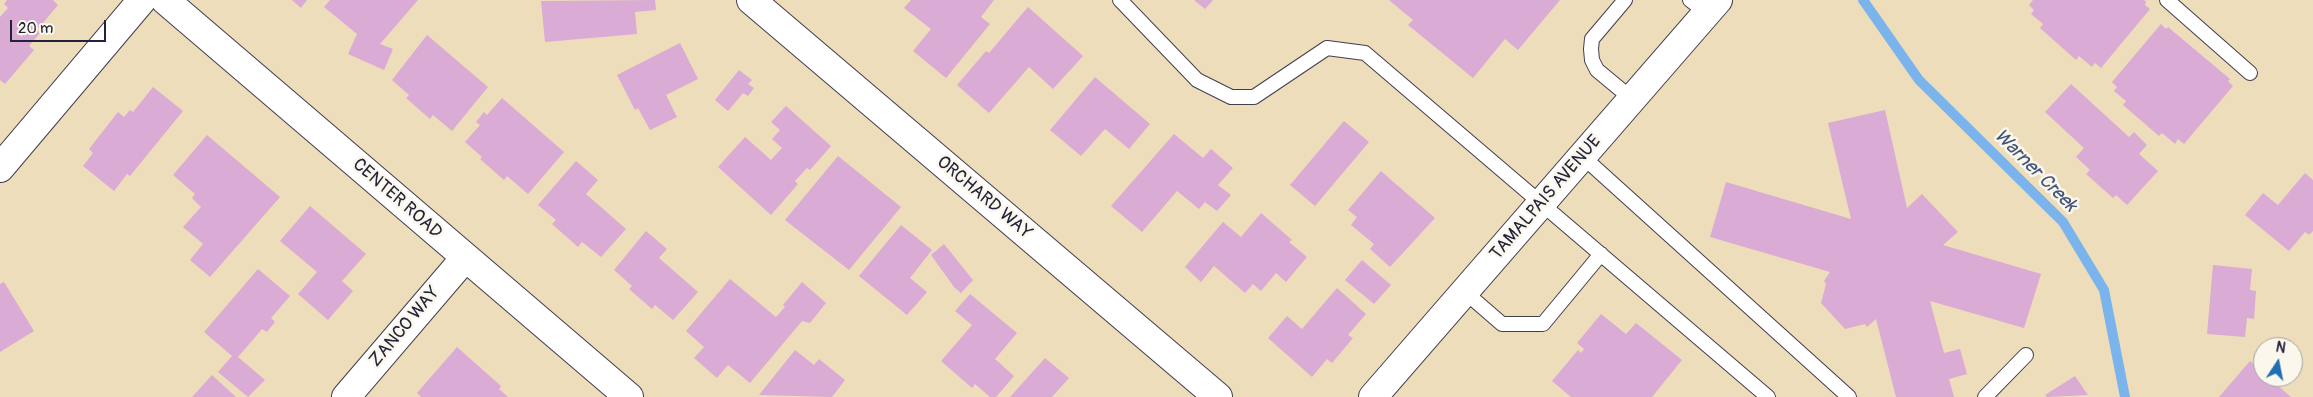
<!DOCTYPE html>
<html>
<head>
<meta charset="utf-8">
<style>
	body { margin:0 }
	#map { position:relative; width:2313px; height:397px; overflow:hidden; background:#eeddba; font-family:Pangolin,sans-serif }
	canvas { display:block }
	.north { position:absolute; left:2253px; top:337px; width:50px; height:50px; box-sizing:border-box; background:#fbf7ec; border:1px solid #a4a2a5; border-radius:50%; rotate:11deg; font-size:14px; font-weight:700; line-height:20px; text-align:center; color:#22223b }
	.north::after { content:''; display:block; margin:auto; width:18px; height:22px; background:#1f6fb2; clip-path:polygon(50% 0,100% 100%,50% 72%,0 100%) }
	.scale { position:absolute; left:10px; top:20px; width:96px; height:22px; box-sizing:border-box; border:2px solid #22223b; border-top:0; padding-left:6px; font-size:15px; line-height:18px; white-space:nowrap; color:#22223b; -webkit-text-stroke:4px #fbf7ec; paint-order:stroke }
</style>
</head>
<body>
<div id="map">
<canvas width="2313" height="397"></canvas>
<div class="north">N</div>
<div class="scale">20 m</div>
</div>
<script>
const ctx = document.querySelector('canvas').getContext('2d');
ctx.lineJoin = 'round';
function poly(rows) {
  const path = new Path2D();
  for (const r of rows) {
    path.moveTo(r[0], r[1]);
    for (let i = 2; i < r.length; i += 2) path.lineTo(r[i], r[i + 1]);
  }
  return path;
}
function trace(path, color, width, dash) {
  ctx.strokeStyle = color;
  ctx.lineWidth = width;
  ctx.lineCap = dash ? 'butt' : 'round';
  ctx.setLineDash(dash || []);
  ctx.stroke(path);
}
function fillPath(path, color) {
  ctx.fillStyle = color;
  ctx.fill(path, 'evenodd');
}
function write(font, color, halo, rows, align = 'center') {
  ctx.font = font + ' Pangolin,sans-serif';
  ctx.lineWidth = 5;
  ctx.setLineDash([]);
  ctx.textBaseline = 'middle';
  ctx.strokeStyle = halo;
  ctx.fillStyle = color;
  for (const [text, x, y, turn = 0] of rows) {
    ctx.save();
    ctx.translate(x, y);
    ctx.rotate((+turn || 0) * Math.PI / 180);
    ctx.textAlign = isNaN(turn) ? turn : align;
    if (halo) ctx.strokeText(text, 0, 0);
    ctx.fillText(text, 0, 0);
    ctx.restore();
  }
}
trace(poly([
	[1863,0,1919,80,2063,222,2104,290,2125,397]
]), '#7bb4ec', 10);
fillPath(poly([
	[7,0,53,0,58,5,37,30,40,33,29,46,34,50,5,84,0,80,0,17,8,8,4,4],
	[292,0,307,0,301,8],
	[330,0,418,0,380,44,393,49,384,70,348,54,357,34,324,7],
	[655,0,656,10,635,12,637,34,545,42,541,1],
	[911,0,994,0,981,17,990,24,946,78,913,51,931,29,904,8],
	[1194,0,1213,0,1205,9],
	[1389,0,1560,0,1518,50,1505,39,1473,78,1408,25,1413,20],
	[2033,0,2144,0,2146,2,2145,5,2150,9,2101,68,2095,63,2092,67,2079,56,2076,60,2040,28,2043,24,2031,14,2034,10,2029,5],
	[1028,7,1083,56,1053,89,1029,67,989,113,957,85,986,51,989,53],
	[2161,24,2166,29,2168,27,2230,79,2228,81,2233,86,2184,144,2178,139,2175,144,2162,133,2159,136,2123,105,2126,101,2114,91,2117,87,2112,82],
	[427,35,488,87,452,131,433,115,430,119,406,98,409,95,392,80],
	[680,43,698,79,666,95,677,117,650,130,638,108,635,110,617,75],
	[739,70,752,80,748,84,754,88,748,96,743,93,728,111,715,100],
	[1095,77,1150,124,1129,149,1105,129,1081,156,1050,130],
	[2071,84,2129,137,2134,132,2147,145,2139,154,2158,171,2127,205,2116,195,2113,198,2086,174,2090,170,2076,157,2084,148,2045,112],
	[153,87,183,111,130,176,127,174,114,191,83,166,93,153,89,149,118,112,124,117,130,110,133,112],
	[502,98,564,152,528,194,507,176,504,180,480,159,482,157,465,142,480,125,476,122,484,112,487,115],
	[786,106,831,146,810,170,807,168,795,181,798,184,771,215,718,167,745,137,771,160,782,148,772,139,780,130,771,122],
	[1885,110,1907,208,1922,194,1958,232,1943,245,2041,274,2024,328,1930,301,1944,353,1960,349,1967,374,1949,379,1954,397,1896,397,1876,319,1867,327,1865,324,1845,329,1821,303,1826,284,1824,281,1830,272,1710,237,1726,182,1851,219,1828,123],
	[1344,121,1369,142,1315,206,1290,185],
	[1174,134,1203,158,1211,149,1233,168,1218,185,1231,195,1217,211,1205,202,1199,209,1177,191,1142,232,1111,206],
	[207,135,280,197,210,277,190,260,203,244,183,227,201,207,192,198,195,194,173,175],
	[838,156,901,207,849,270,785,220],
	[576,161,598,180,586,194,626,229,601,257,582,242,578,247,552,224,556,220,538,205],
	[1381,171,1435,218,1390,267,1370,249,1374,244,1351,225,1357,217,1348,210],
	[2305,173,2313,180,2313,231,2309,235,2305,232,2289,251,2245,215,2263,193,2278,205],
	[310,206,366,254,342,281,353,291,328,320,298,294,317,272,280,241],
	[1261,213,1292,240,1289,242,1307,257,1286,282,1276,273,1261,291,1253,284,1245,293,1214,266,1201,282,1185,267,1223,222,1241,237],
	[901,225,932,250,910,278,927,292,907,315,859,276],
	[646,231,667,249,659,258,698,292,673,320,655,305,652,309,629,289,632,286,614,270],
	[944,244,973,280,961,293,954,287,931,255],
	[1362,260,1391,285,1374,304,1345,280],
	[2213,265,2252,269,2250,290,2256,291,2254,319,2247,318,2245,337,2207,334],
	[258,269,290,296,271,318,275,322,267,332,262,329,238,357,265,380,248,397,218,372,232,356,204,332],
	[730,279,776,317,785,307,783,305,802,282,826,303,810,323,802,321,750,383,728,365,717,378,694,358,704,347,686,331],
	[4,282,34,331,0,352,0,284],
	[1337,288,1366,314,1348,335,1353,338,1332,363,1327,359,1312,377,1268,338,1287,316,1302,329],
	[970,294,1017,333,995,359,1014,376,996,397,990,397,975,384,972,388,941,361,972,325,955,311],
	[1601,314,1626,334,1636,323,1682,360,1652,397,1571,397,1552,381,1578,350,1581,353,1584,349,1577,343],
	[457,347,501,386,499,389,508,397,421,397,417,393],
	[795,350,814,365,819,359,845,380,832,397,759,395],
	[1045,358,1069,378,1052,397,1010,397],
	[2250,361,2263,373,2263,377,2268,377,2291,397,2219,397],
	[212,375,236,397,192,397],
	[2075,376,2088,395,2047,397,2045,395]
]), '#d9abd5');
const service = poly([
	[1120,0,1197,80,1231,97,1254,97,1327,48,1365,53,1768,397],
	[1625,0,1592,39,1591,49,1592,60,1597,70,1632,99],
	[1690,0,1707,13],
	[2167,0,2250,73],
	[1582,156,1849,397],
	[1465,292,1502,324,1543,324,1601,254],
	[1985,397,2026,355]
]);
const minor = poly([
	[165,0,629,397],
	[751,0,1218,397],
	[0,168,142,0],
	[346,397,465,258]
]);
const tertiary = poly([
	[1373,397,1718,0]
]);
trace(service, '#413e4e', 16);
trace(minor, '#413e4e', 30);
trace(tertiary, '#413e4e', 30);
trace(service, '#fff', 14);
trace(minor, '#fff', 28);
trace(tertiary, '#fff', 28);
write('18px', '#22223b', '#fbf7ec', [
	["ORCHARD WAY",984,198,40],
	["TAMALPAIS AVENUE",1546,198,-49],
	["CENTER ROAD",397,199,41],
	["ZANCO WAY",405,327,-50]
]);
write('italic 19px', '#415579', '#fbf7ec', [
	["Warner Creek",2035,171,45]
]);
</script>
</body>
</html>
